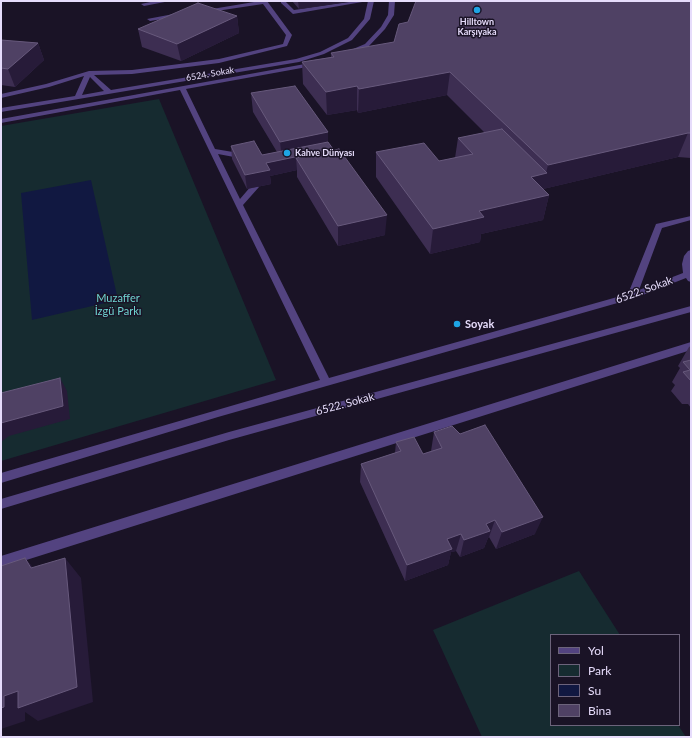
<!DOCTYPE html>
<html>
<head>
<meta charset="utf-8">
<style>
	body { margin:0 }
	#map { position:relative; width:692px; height:738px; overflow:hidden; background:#1a1326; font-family:Lato,sans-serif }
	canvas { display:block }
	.frame { position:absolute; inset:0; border:2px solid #e6dcfb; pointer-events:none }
	.legend { position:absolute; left:550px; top:634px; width:130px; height:92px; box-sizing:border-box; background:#1a1326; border:1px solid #6c637b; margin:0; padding:5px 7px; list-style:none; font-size:12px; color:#e6dcfb }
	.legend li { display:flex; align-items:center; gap:8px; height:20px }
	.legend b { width:20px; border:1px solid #6c637b }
</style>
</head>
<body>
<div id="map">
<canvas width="692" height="738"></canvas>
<div class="frame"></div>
<ul class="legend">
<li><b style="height:5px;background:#534380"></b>Yol</li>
<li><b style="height:11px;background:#162b30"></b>Park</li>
<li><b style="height:11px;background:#111841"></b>Su</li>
<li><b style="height:11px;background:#4f4164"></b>Bina</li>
</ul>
</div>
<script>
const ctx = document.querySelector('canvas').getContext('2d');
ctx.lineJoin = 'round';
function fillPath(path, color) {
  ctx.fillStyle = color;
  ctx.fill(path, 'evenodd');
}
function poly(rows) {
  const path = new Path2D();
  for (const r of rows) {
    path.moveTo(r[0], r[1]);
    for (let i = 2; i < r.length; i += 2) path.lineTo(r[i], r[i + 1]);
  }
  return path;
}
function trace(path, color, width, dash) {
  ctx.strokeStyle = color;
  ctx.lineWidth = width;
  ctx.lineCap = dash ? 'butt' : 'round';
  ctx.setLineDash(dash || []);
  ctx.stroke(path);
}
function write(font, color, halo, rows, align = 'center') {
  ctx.font = font + ' Lato,sans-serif';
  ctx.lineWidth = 3;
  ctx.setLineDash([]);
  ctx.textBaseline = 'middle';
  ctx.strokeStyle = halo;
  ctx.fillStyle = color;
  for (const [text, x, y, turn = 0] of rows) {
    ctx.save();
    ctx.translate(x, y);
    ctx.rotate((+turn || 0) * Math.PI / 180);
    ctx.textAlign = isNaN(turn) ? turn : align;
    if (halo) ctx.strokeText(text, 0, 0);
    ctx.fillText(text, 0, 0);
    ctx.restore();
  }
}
fillPath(poly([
	[159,99,276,380,1,461,1,126],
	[579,571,620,635,551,635,551,725,678,725,686,737,482,737,433,630]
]), '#162b30');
fillPath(poly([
	[91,180,118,300,32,320,21,193]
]), '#111841');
fillPath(poly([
	[155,1,170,1,144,6,141,4,155,1],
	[260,1,267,1,292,35,287,46,219,63,132,74,94,75,111,90,296,59,320,52,348,38,364,19,368,1,293,14,281,3,281,1,285,1,294,10,356,1,374,1,370,19,352,40,324,54,299,62,1,112,1,108,75,96,84,76,49,87,1,98,1,94,46,84,89,71,132,70,219,59,283,44,286,35,263,4,203,13,200,11,260,1],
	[90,77,104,91,82,95,90,77],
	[389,1,395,1,394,15,385,29,369,46,350,54,346,54,346,52,365,44,381,27,388,15,389,1],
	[179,13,182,15,181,16,150,21,147,19,179,13],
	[316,62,319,64,318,65,186,89,215,149,239,153,244,158,240,160,234,157,218,154,240,199,252,185,255,185,259,187,243,205,329,378,628,294,656,224,691,216,691,220,662,228,639,290,683,273,682,264,684,256,688,251,691,250,691,282,688,281,686,278,635,298,218,417,1,483,1,473,320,380,180,90,1,123,1,119,316,62],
	[691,306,691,312,229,440,1,509,1,499,229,432,691,306],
	[691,342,691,350,1,568,1,556,691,342]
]), '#534380');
fillPath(poly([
	[292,1,345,1,345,2,299,9],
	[691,1,691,158,678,157,543,189,549,195,543,220,481,234,480,242,430,254,376,177,376,152,439,161,455,158,458,138,485,133,447,95,358,113,357,110,327,115,303,84,302,62,331,57,331,53],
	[237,16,239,33,181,61,142,47,138,29],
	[1,40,38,43,44,60,15,87,1,85],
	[251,93,328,132,328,142,385,235,338,246,297,177,297,170,270,176,271,184,247,189,232,159,231,146,262,155,277,152,253,112],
	[691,346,691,408,688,404,682,404,671,391,675,385,672,382,680,368,678,366,689,347],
	[434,432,535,534,496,549,489,537,488,538,484,548,460,557,456,551,451,552,448,565,405,581,360,482,361,464,395,453,396,442,423,454,431,451]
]), '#3d2e52');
fillPath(poly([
	[298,1,345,1,345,2,299,9],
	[237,16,239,33,181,61,177,44],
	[38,43,44,60,15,87,8,69],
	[450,72,447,95,358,113,359,89],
	[357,86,357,110,327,115,326,92],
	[328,132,328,150,333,149,333,163,296,158,297,170,270,176,271,184,247,189,245,175,266,163,282,160,280,142],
	[688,133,678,157,543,189,549,195,543,220,481,234,480,242,430,254,433,229,479,211,531,177,546,173,548,165],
	[387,215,385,235,338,246,338,226],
	[60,378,67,391,70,419,9,436,1,442,1,423],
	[543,517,535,534,496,549,502,532],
	[495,520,489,537,488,538,484,548,460,557,464,540,486,524],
	[461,534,456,551,451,552,448,565,405,581,407,565,447,539],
	[25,558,43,579,31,568],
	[65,558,81,578,93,702,38,721,25,712,25,721,1,729,1,708,4,696]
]), '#271b39');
const building = poly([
	[416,1,691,1,691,133,688,133,548,165,450,72,359,89,357,86,326,92,302,62,334,57,331,53,394,42,399,24,408,22,416,1],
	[198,3,237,16,177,44,138,29,198,3],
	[1,40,38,43,8,69,1,68,1,40],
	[295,86,328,132,280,142,251,93,295,86],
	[502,129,547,173,531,177,549,195,479,211,484,217,433,229,376,152,424,143,439,161,473,154,458,138,502,129],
	[254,141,262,155,328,142,333,149,266,163,270,170,245,175,231,146,254,141],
	[339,149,387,215,338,226,296,158,339,149],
	[691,360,691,381,683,372,690,370,683,362,691,360],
	[60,378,63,406,1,423,1,393,60,378],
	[485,425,543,517,502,532,495,520,486,524,490,531,464,540,461,534,447,539,452,549,407,565,361,464,401,451,396,442,414,437,423,454,442,448,434,432,452,426,460,434,485,425],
	[25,558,31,568,65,558,77,687,18,708,18,691,4,696,4,707,1,708,1,566,25,558]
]);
fillPath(building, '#4f4164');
trace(building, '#67597c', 1);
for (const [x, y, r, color] of [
	[477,10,4,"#1ea5e5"],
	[287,153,4,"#1ea5e5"],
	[457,324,4,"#1ea5e5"]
]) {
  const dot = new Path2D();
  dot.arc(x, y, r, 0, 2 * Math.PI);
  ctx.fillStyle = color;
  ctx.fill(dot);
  trace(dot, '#1a1326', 1.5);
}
write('bold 9px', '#e6dcfb', '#1a1326', [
	["Hilltown",477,22],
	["Karşıyaka",477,32],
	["Kahve Dünyası",295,153,"left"]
]);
write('9px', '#e6dcfb', '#1a1326', [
	["6524. Sokak",210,74,-10]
]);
write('11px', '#e6dcfb', '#1a1326', [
	["6522. Sokak",644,290,-20],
	["6522. Sokak",345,404,-15]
]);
write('11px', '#6fd4d1', '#1a1326', [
	["Muzaffer",118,298],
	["İzgü Parkı",118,311]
]);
write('bold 11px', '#e6dcfb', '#1a1326', [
	["Soyak",465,324]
], 'left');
</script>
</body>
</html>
